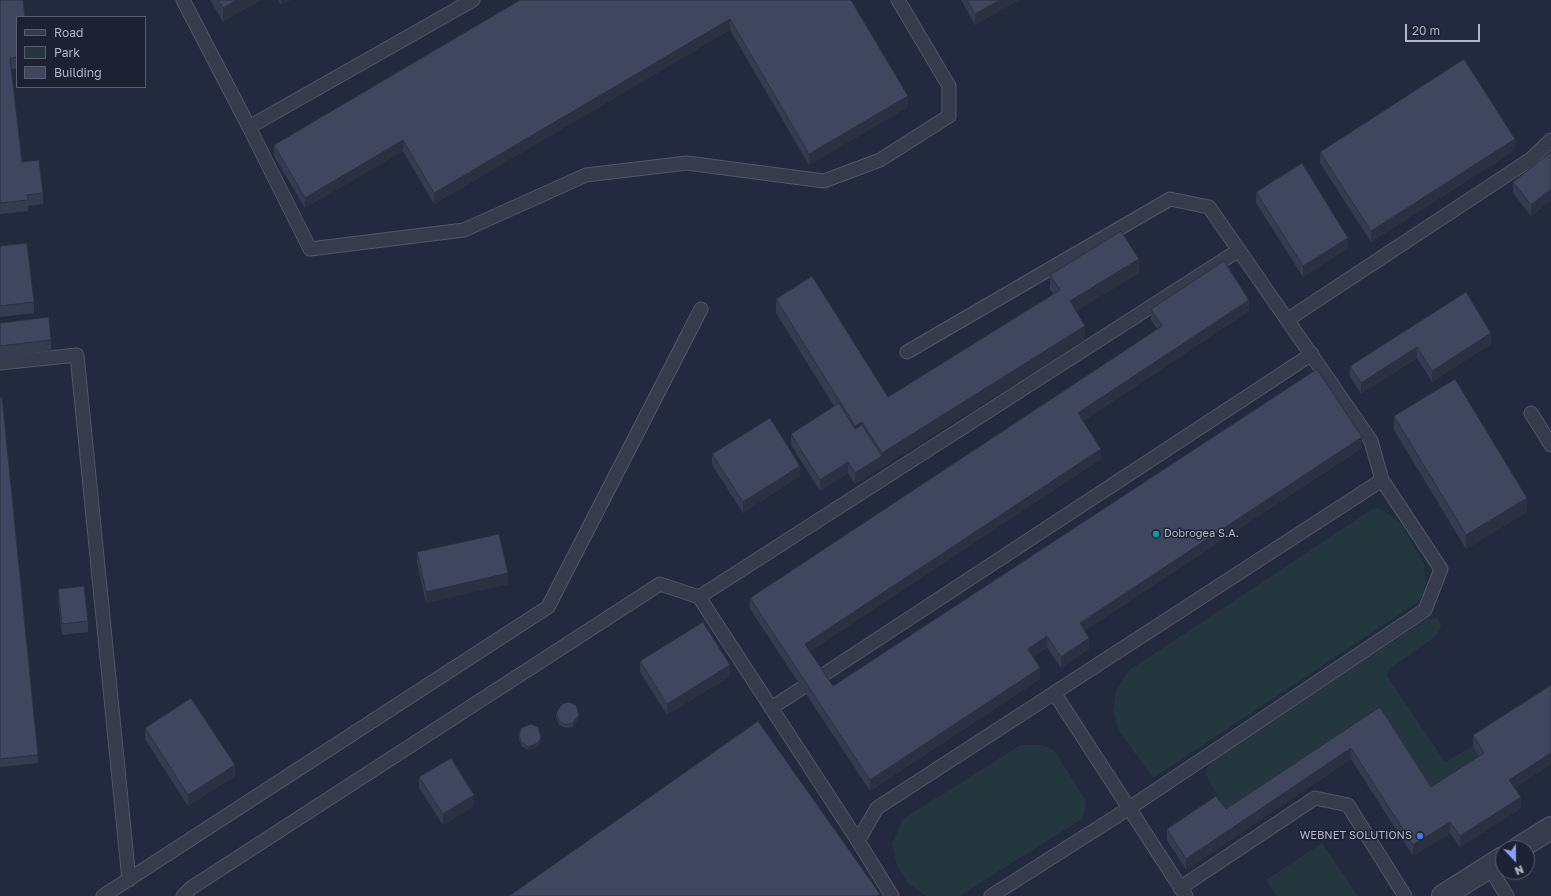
<!DOCTYPE html>
<html>
<head>
<meta charset="utf-8">
<style>
	body { margin:0 }
	#map { position:relative; width:1551px; height:896px; overflow:hidden; background:#232a3d; font-family:"Golos Text",sans-serif }
	canvas { display:block }
	.legend { position:absolute; left:16px; top:16px; width:130px; height:72px; box-sizing:border-box; background:#1c2232; border:1px solid #585e6e; margin:0; padding:5px 7px; list-style:none; font-size:12px; color:#b2b7c8 }
	.legend li { display:flex; align-items:center; gap:8px; height:20px }
	.legend b { width:20px; border:1px solid #585e6e }
	.north { position:absolute; left:1495px; top:840px; width:40px; height:40px; box-sizing:border-box; background:#1c2232; border:1px solid #585e6e; border-radius:50%; rotate:158deg; font-size:11px; font-weight:700; line-height:16px; text-align:center; color:#b2b7c8 }
	.north::after { content:''; display:block; margin:auto; width:14px; height:18px; background:#86a1fa; clip-path:polygon(50% 0,100% 100%,50% 72%,0 100%) }
	.scale { position:absolute; left:1405px; top:24px; width:75px; height:18px; box-sizing:border-box; border:2px solid #b2b7c8; border-top:0; padding-left:5px; font-size:12px; line-height:14px; white-space:nowrap; color:#b2b7c8; -webkit-text-stroke:3px #1c2232; paint-order:stroke }
</style>
</head>
<body>
<div id="map">
<canvas width="1551" height="896"></canvas>
<ul class="legend">
<li><b style="height:5px;background:#373c4d"></b>Road</li>
<li><b style="height:11px;background:#25373e"></b>Park</li>
<li><b style="height:11px;background:#3f465d"></b>Building</li>
</ul>
<div class="north">N</div>
<div class="scale">20 m</div>
</div>
<script>
const ctx = document.querySelector('canvas').getContext('2d');
ctx.lineJoin = 'round';
function fillPath(path, color) {
  ctx.fillStyle = color;
  ctx.fill(path, 'evenodd');
}
function poly(rows) {
  const path = new Path2D();
  for (const r of rows) {
    path.moveTo(r[0], r[1]);
    for (let i = 2; i < r.length; i += 2) path.lineTo(r[i], r[i + 1]);
  }
  return path;
}
function trace(path, color, width, dash) {
  ctx.strokeStyle = color;
  ctx.lineWidth = width;
  ctx.lineCap = dash ? 'butt' : 'round';
  ctx.setLineDash(dash || []);
  ctx.stroke(path);
}
function write(font, color, halo, rows, align = 'center') {
  ctx.font = font + ' "Golos Text",sans-serif';
  ctx.lineWidth = 3;
  ctx.setLineDash([]);
  ctx.textBaseline = 'middle';
  ctx.strokeStyle = halo;
  ctx.fillStyle = color;
  for (const [text, x, y, turn = 0] of rows) {
    ctx.save();
    ctx.translate(x, y);
    ctx.rotate((+turn || 0) * Math.PI / 180);
    ctx.textAlign = isNaN(turn) ? turn : align;
    if (halo) ctx.strokeText(text, 0, 0);
    ctx.fillText(text, 0, 0);
    ctx.restore();
  }
}
fillPath(poly([
	[1374,508,1383,510,1401,524,1424,564,1426,590,1418,602,1153,778,1120,732,1113,711,1116,691,1128,671],
	[1438,618,1441,626,1436,636,1389,669,1387,676,1445,762,1473,746,1484,763,1431,798,1379,718,1226,820,1216,807,1220,800,1205,773,1210,762,1427,619],
	[1021,745,1041,745,1054,750,1086,801,1085,810,1082,819,959,896,926,896,908,883,897,865,892,844,903,819],
	[1322,843,1358,896,1276,896,1266,880]
]), '#25373e');
const service = poly([
	[183,0,249,127,473,0],
	[249,127,310,249,464,230,586,175,687,163,824,181,880,160,949,116,949,86,898,0],
	[1287,320,1531,159,1551,140],
	[907,352,1170,199,1209,207,1371,441,1382,480,1441,569,1425,610,1128,809,991,896],
	[0,363,77,355,129,880],
	[1531,413,1551,445],
	[699,597,1239,250],
	[820,677,1312,354],
	[1055,694,1186,896],
	[771,708,802,688],
	[1489,867,1507,896],
	[1180,888,1315,798,1348,805,1405,896],
	[103,896,548,607,701,309],
	[183,896,191,888,660,584,699,597,858,841],
	[892,896,858,841,877,808,1382,480]
]);
const tertiary = poly([
	[1519,848,1551,828],
	[1443,896,1503,858]
]);
trace(service, '#525768', 15);
trace(tertiary, '#525768', 24);
trace(service, '#373c4d', 13);
trace(tertiary, '#373c4d', 22);
fillPath(poly([
	[0,0,17,17,17,68,11,69,22,162,43,193,43,204,28,206,28,211,0,214],
	[210,0,260,0,223,22],
	[278,0,290,0,281,5],
	[520,0,851,0,908,107,809,165,730,30,434,204,403,151,305,208,274,156,274,145],
	[961,0,1019,0,975,25],
	[1515,150,1371,242,1320,163,1320,152],
	[1551,152,1551,200,1531,216,1513,193,1513,182],
	[1256,192,1348,248,1303,277,1256,203],
	[0,246,34,302,34,313,0,317],
	[1139,273,1076,311,1085,340,855,484,848,473,820,491,791,445,791,434,834,406,776,313,776,299,888,397,1053,294,1050,289,1050,275],
	[1466,292,1491,344,1432,382,1417,358,1361,394,1350,377,1350,366],
	[1151,309,1249,311,1083,421,1101,459,810,651,833,686,1362,448,1084,631,1089,649,1061,668,1047,647,1033,657,1040,679,870,791,750,609,750,598,1157,329,1151,320],
	[0,323,51,340,51,351,0,357],
	[0,397,38,755,38,763,0,767],
	[1394,416,1527,512,1466,549,1394,430],
	[712,454,800,476,743,513,712,465],
	[417,552,508,584,426,603,417,563],
	[58,589,88,621,88,632,62,635,58,600],
	[640,661,730,676,667,715,640,672],
	[1551,685,1551,764,1514,788,1521,808,1460,847,1450,833,1413,856,1351,759,1186,870,1167,840,1167,829,1226,809,1380,707,1431,787,1479,756,1473,746,1473,735],
	[556,713,579,719,573,727,566,728,559,725,556,717],
	[145,728,235,776,188,806,145,739],
	[519,735,541,741,538,747,528,750,521,746,519,739],
	[419,777,474,806,443,825,419,788]
]), '#363c50');
fillPath(poly([
	[236,0,260,0,223,22,223,8],
	[281,0,290,0,281,5],
	[1000,0,1019,0,975,25,975,14],
	[730,19,730,30,434,204,434,193],
	[908,96,908,107,809,165,809,154],
	[1515,139,1515,150,1371,242,1371,231],
	[403,140,403,151,305,208,305,198],
	[1551,189,1551,200,1531,216,1531,205],
	[1348,238,1348,248,1303,277,1303,266],
	[1139,259,1139,273,1070,315,1070,301],
	[1249,300,1249,311,1078,424,1078,413],
	[1085,326,1085,340,855,484,855,473,882,456,882,453],
	[1491,333,1491,344,1432,382,1432,371],
	[1417,347,1417,358,1361,394,1361,383],
	[862,422,862,436,855,440,855,426],
	[1362,437,1362,448,1080,634,1080,623],
	[1101,449,1101,459,805,655,805,644],
	[848,462,848,473,820,491,820,480],
	[800,466,800,476,743,513,743,502],
	[1527,498,1527,512,1466,549,1466,535],
	[508,573,508,584,426,603,426,592],
	[1047,636,1047,647,1028,660,1028,649],
	[1089,638,1089,649,1061,668,1061,657],
	[730,665,730,676,667,715,667,704],
	[1040,668,1040,679,870,791,870,780],
	[579,715,579,719,573,727,573,723],
	[541,737,541,741,538,747,528,750,528,747],
	[1351,748,1351,759,1186,870,1186,859],
	[1551,753,1551,764,1509,791,1509,780],
	[235,765,235,776,188,806,188,795],
	[474,795,474,806,443,825,443,814],
	[1521,797,1521,808,1460,847,1460,836],
	[1450,822,1450,833,1413,856,1413,845]
]), '#2c3141');
const building = poly([
	[0,0,23,0,25,17,17,17,17,57,10,58,22,162,39,160,43,193,27,195,28,200,0,203,0,0],
	[218,0,236,0,223,8,218,0],
	[520,0,851,0,908,96,809,154,730,19,434,193,403,140,305,198,274,145,520,0],
	[967,0,1000,0,975,14,967,0],
	[1464,59,1515,139,1371,231,1320,152,1464,59],
	[1551,152,1551,189,1531,205,1513,182,1551,152],
	[1302,163,1348,238,1303,266,1256,192,1302,163],
	[1121,231,1139,259,1070,301,1085,326,882,453,862,422,855,426,776,299,812,276,888,397,1060,290,1050,275,1121,231],
	[27,243,34,302,0,306,0,246,27,243],
	[1224,261,1249,300,1078,413,1101,449,805,644,833,686,1317,369,1362,437,1080,623,1089,638,1061,657,1047,636,1028,649,1040,668,870,780,750,598,1162,326,1151,309,1224,261],
	[1466,292,1491,333,1432,371,1417,347,1361,383,1350,366,1466,292],
	[49,317,51,340,0,346,0,323,49,317],
	[1455,379,1527,498,1466,535,1394,416,1455,379],
	[0,397,2,397,38,755,0,759,0,397],
	[839,403,855,429,862,425,882,456,855,473,848,462,820,480,791,434,839,403],
	[770,418,800,466,743,502,712,454,770,418],
	[499,534,508,573,426,592,417,552,499,534],
	[84,586,88,621,62,624,58,589,84,586],
	[703,622,730,665,667,704,640,661,703,622],
	[1551,685,1551,753,1509,780,1521,797,1460,836,1450,822,1413,845,1351,748,1186,859,1167,829,1216,796,1226,809,1380,707,1431,787,1484,753,1473,735,1551,685],
	[191,698,235,765,188,795,145,728,191,698],
	[569,702,576,705,579,715,573,723,566,725,559,721,556,713,562,704,569,702],
	[758,721,880,894,877,896,509,896,758,721],
	[531,724,538,727,541,737,538,743,528,747,521,742,519,735,521,728,531,724],
	[451,758,474,795,443,814,419,777,451,758]
]);
fillPath(building, '#3f465d');
trace(building, '#2c3141', 1);
for (const [x, y, r, color] of [
	[1156,534,4,"#0f9aa8"],
	[1420,836,4,"#3f7fe0"]
]) {
  const dot = new Path2D();
  dot.arc(x, y, r, 0, 2 * Math.PI);
  ctx.fillStyle = color;
  ctx.fill(dot);
  trace(dot, '#1c2232', 1.5);
}
write('11px', '#b2b7c8', '#1c2232', [
	["Dobrogea S.A.",1164,534],
	["WEBNET SOLUTIONS",1412,836,"right"]
], 'left');
</script>
</body>
</html>
